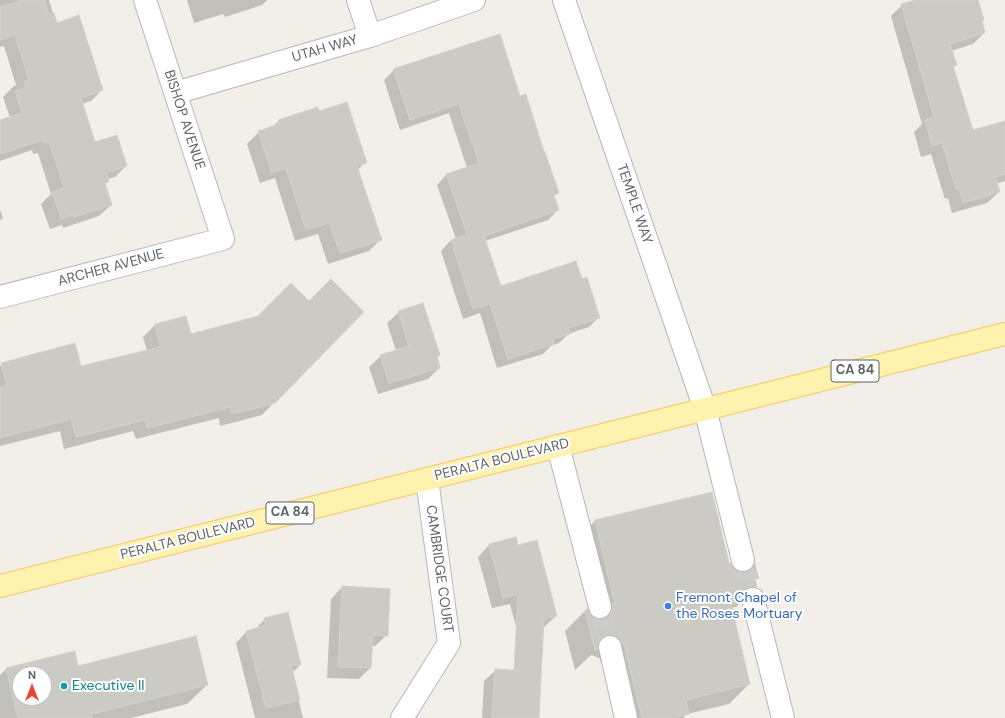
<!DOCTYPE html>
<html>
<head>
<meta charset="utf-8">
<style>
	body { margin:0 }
	#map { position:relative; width:1005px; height:718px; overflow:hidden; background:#f1efe8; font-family:"DM Sans",sans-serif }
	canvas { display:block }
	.north { position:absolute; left:12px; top:666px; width:40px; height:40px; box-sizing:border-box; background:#fff; border:1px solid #bfc1c3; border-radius:50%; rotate:0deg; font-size:11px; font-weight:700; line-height:16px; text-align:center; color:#5f6368 }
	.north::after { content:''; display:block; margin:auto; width:14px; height:18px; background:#ea4335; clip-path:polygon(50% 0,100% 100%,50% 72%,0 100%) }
</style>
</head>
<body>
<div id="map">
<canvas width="1005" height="718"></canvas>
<div class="north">N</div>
</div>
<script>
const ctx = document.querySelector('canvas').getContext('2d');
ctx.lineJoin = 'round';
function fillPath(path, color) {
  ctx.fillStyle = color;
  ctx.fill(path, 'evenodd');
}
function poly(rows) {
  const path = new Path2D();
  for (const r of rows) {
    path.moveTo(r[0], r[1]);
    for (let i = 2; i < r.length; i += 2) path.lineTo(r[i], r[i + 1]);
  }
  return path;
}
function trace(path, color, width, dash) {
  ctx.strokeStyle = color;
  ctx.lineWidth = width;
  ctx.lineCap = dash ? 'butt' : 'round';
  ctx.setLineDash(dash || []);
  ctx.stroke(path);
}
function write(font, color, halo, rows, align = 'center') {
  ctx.font = font + ' "DM Sans",sans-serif';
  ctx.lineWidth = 4;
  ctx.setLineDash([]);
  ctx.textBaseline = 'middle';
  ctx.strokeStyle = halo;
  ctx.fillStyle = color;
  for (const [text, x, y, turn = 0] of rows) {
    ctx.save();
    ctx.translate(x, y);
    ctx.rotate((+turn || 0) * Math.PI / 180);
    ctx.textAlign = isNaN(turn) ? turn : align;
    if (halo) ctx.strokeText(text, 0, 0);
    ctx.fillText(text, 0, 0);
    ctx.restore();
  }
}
fillPath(poly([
	[0,0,49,0,56,24,102,90,91,101,82,104,94,144,126,166,115,177,107,179,108,181,104,185,111,205,99,216,63,228,62,225,50,229,41,204,51,194,38,153,33,154,32,150,0,161,0,121,10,118,3,97,14,86,16,85,4,46,0,47],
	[187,0,267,0,262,5,225,17,223,14,194,23],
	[919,0,975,0,984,33,973,44,951,51,955,65,953,68,973,132,1005,122,1005,181,996,184,999,192,987,203,952,213,948,198,945,199,931,154,921,157,914,132,922,124,891,16,902,5],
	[394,70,519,97,543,154,558,192,553,197,558,210,548,220,485,241,500,287,581,281,599,317,589,327,568,334,559,343,551,346,543,354,497,368,480,313,463,319,441,251,451,240,456,239,437,185,447,174,467,168,449,113,400,130,384,80],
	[319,112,365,162,358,170,381,239,369,251,328,264,318,234,295,241,275,178,260,183,247,144,259,132,271,128,279,121],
	[0,210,3,218,0,220],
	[309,302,363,312,262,415,220,426,219,418,136,439,133,431,64,449,60,431,0,446,0,366,2,364,80,367,147,351,143,337,155,325,185,317,190,336],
	[399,312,438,355,436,358,439,368,428,379,378,394,369,367,381,356,396,351,387,323],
	[595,521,728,564,756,587,736,607,734,607,731,610,749,684,729,704,687,714,683,718,617,718,604,663,602,664,599,658,591,655,575,670,565,631,585,611,594,619,575,541],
	[516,539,518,547,556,616,544,627,518,634,510,604,492,608,478,557,489,545],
	[342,587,387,635,375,646,371,646,370,668,359,679,327,678,331,599],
	[265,619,300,665,292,673,303,718,255,718,236,643,247,631,254,630],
	[74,652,78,667,207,685,187,704,131,718,0,718,0,675,6,669],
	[20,674,44,674,44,698,20,698],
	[496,670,518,718,482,718,484,681]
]), '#0003');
const building = poly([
	[23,0,45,0,49,14,54,13,57,23,79,15,103,90,81,98,95,142,117,135,127,166,106,173,109,182,105,183,112,205,74,217,73,215,61,219,52,192,64,188,49,142,44,143,43,140,0,154,0,120,22,113,15,91,26,88,24,82,29,80,15,35,0,40,0,7,23,0],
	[915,0,978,0,984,20,982,21,985,33,950,44,957,65,953,66,973,130,1005,121,1005,174,995,177,1000,192,963,203,959,188,956,189,942,143,932,146,925,120,934,117,901,4,915,0],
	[500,34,520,96,526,94,544,152,545,152,559,193,554,195,559,210,484,236,501,286,576,261,582,279,587,277,600,318,568,328,570,334,553,339,554,344,508,359,490,304,473,309,451,240,467,234,446,174,479,163,459,104,410,120,393,69,500,34],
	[347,102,367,163,357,166,382,240,340,253,329,223,306,230,286,168,272,173,258,131,280,124,278,120,318,107,319,111,347,102],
	[331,279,364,312,275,403,232,414,230,407,147,428,145,420,76,437,71,419,0,438,0,388,7,386,1,363,75,343,81,366,160,347,155,324,186,316,191,334,258,316,291,283,309,301,331,279],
	[423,303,440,355,437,356,440,368,389,383,380,355,409,346,398,311,423,303],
	[712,492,729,563,731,563,734,569,740,572,746,572,752,568,757,587,750,587,745,590,741,595,741,601,731,604,750,684,686,700,689,714,671,718,642,718,624,644,622,644,619,638,614,635,607,635,601,638,598,644,598,649,595,650,585,610,588,609,591,615,596,619,603,619,609,616,612,611,612,604,615,604,595,520,712,492],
	[516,537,518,545,537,540,557,616,544,619,539,718,492,718,495,669,514,670,518,594,503,598,489,544,516,537],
	[342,586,390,589,388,636,373,635,371,668,338,667,342,586],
	[288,612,301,665,291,665,300,700,266,708,246,631,266,625,264,618,288,612],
	[196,636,208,685,91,714,92,718,18,718,6,668,75,651,78,666,196,636],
	[20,674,44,674,44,698,20,698,20,674]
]);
fillPath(building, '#cccac5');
trace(building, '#d6d1c6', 1);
trace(poly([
	[743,560,753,599],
	[600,607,610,647]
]), '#ccccc8', 22, [22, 11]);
const minor = poly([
	[358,0,370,36],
	[564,0,705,409,743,560],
	[175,93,370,36,474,0],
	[0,297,223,239,145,0],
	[558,446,600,607],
	[753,599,783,718],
	[610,647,626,718],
	[402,718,449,643,427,479]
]);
const major = poly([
	[0,586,1005,334]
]);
trace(minor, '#b5b8bc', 24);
trace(major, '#f2c960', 24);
trace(minor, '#fff', 22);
trace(major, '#fff2af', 22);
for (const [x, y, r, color] of [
	[668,606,4,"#3f7fe0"],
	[64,686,4,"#0f9aa8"]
]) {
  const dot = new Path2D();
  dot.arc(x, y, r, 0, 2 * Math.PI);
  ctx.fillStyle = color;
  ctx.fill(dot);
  trace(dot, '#fff', 1.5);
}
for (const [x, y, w] of [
	[855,371,48],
	[290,513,48]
]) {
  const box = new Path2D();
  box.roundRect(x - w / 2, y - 11, w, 22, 3);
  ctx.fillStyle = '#fff';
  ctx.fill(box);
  trace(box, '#5f6368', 1);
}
write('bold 13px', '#5f6368', null, [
	["CA 84",855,371],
	["CA 84",290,513]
]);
write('14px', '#5f6368', '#fff', [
	["UTAH WAY",325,49,-16],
	["BISHOP AVENUE",184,120,72],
	["TEMPLE WAY",634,204,71],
	["ARCHER AVENUE",111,268,-15],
	["PERALTA BOULEVARD",502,460,-14],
	["PERALTA BOULEVARD",188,539,-14],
	["CAMBRIDGE COURT",439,569,82]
]);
write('14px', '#366cbe', '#fff', [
	["Fremont Chapel of",676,598],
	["the Roses Mortuary",676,614]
], 'left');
write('14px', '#0d838f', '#fff', [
	["Executive II",72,686]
], 'left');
</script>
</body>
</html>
